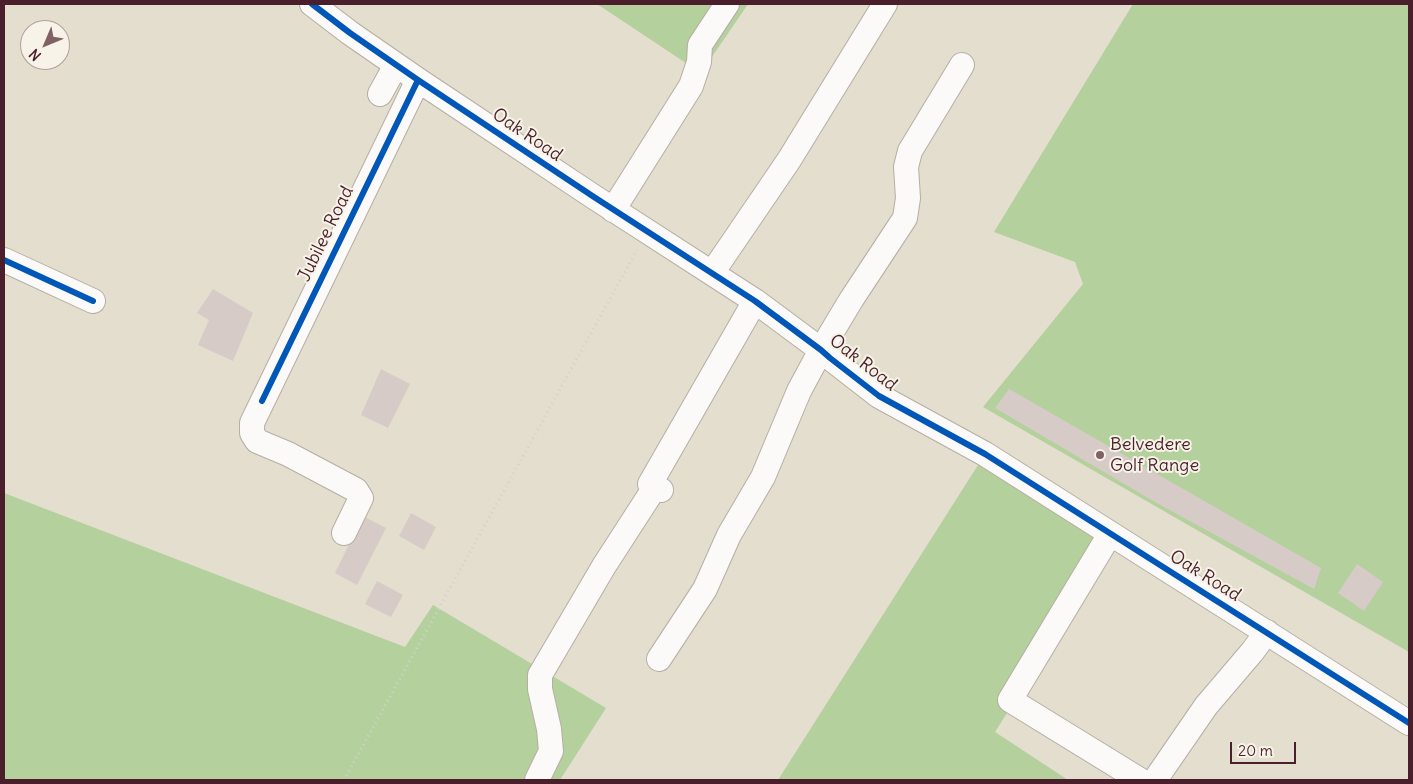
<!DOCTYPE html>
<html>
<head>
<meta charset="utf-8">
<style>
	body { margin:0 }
	#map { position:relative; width:1413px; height:784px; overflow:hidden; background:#e3decd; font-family:Delius,sans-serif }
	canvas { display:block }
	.frame { position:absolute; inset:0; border:5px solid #4a1f2b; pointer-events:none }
	.north { position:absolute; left:20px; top:20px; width:50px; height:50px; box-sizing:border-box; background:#f7f3e8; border:1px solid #b29e9c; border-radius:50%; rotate:225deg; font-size:14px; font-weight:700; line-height:20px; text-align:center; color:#4a1f2b }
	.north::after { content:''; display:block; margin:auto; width:18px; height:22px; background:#806264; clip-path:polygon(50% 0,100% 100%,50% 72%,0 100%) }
	.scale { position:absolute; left:1230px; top:742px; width:66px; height:22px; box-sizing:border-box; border:2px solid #4a1f2b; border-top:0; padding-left:6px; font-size:15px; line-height:18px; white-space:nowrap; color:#4a1f2b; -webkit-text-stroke:4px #f7f3e8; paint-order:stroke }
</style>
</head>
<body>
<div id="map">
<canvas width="1413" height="784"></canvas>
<div class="frame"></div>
<div class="north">N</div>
<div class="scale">20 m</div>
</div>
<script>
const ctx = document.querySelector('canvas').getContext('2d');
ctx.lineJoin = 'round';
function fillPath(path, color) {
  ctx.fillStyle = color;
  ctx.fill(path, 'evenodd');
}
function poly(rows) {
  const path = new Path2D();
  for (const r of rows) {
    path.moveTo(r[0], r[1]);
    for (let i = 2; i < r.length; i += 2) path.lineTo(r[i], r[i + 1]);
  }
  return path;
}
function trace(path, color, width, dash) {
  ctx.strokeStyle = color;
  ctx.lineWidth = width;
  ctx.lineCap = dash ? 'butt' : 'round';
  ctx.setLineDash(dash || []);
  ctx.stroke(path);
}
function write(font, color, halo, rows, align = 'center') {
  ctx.font = font + ' Delius,sans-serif';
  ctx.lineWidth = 4;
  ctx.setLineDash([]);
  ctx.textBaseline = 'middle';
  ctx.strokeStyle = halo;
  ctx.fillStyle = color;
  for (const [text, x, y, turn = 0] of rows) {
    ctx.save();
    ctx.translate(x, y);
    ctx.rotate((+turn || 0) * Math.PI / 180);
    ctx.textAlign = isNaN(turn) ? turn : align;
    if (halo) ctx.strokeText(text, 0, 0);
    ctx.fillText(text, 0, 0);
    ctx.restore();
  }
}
fillPath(poly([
	[597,4,748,4,701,73],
	[1133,4,1409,4,1409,652,983,407,1083,284,1075,262,994,232],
	[985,454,1117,539,995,732,1068,780,778,780],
	[4,493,405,647,433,605,606,708,560,780,4,780]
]), '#b4d09d');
fillPath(poly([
	[213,289,253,313,233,361,198,345,209,320,197,313],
	[381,369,410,384,388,428,361,415],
	[1009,389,1321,568,1314,589,1155,502,995,408],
	[411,513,436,527,424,550,399,536],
	[363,516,386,528,357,585,335,573],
	[1357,564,1383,582,1364,611,1338,593],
	[377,581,403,595,391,617,365,604]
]), '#d7cbc8');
const minor = poly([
	[312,4,350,33,418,80,594,197,755,301,821,350,830,358,879,396,985,454,1409,723],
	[380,94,396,65],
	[613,210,691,86,699,62,700,45,727,4],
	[4,260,93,301],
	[712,273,789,160,885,4],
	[661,490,650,484,755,301],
	[344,533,361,498,356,490,288,454,257,441,252,433,252,423,418,80],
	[1110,534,1010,700,1140,780],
	[659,659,705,589,729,535,763,477,799,391,821,350,851,300,905,218,908,198,906,167,910,151,962,65],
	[537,780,551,751,549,729,540,689,540,675,604,566,655,487],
	[1155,780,1206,706,1252,652,1267,632]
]);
trace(minor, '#b5aea4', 26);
trace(poly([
	[344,780,637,250]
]), '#d5d1ce', 3, [1, 4]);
trace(minor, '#fbfaf8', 24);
trace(poly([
	[312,4,350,33,418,80,594,197,755,301,821,350,830,358,879,396,985,454,1409,723],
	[4,260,93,301],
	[262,401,418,80]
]), '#0057b8', 6);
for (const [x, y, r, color] of [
	[1100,455,5,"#806264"]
]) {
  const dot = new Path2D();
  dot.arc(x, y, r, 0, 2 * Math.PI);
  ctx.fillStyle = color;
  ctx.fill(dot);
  trace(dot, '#f7f3e8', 2);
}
write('18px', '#4a1f2b', '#f7f3e8', [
	["Oak Road",527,135,34],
	["Jubilee Road",326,234,-64],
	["Oak Road",863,363,38],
	["Oak Road",1205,576,32]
]);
write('18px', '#4a1f2b', '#f7f3e8', [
	["Belvedere",1110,445],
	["Golf Range",1110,466]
], 'left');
</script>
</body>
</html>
